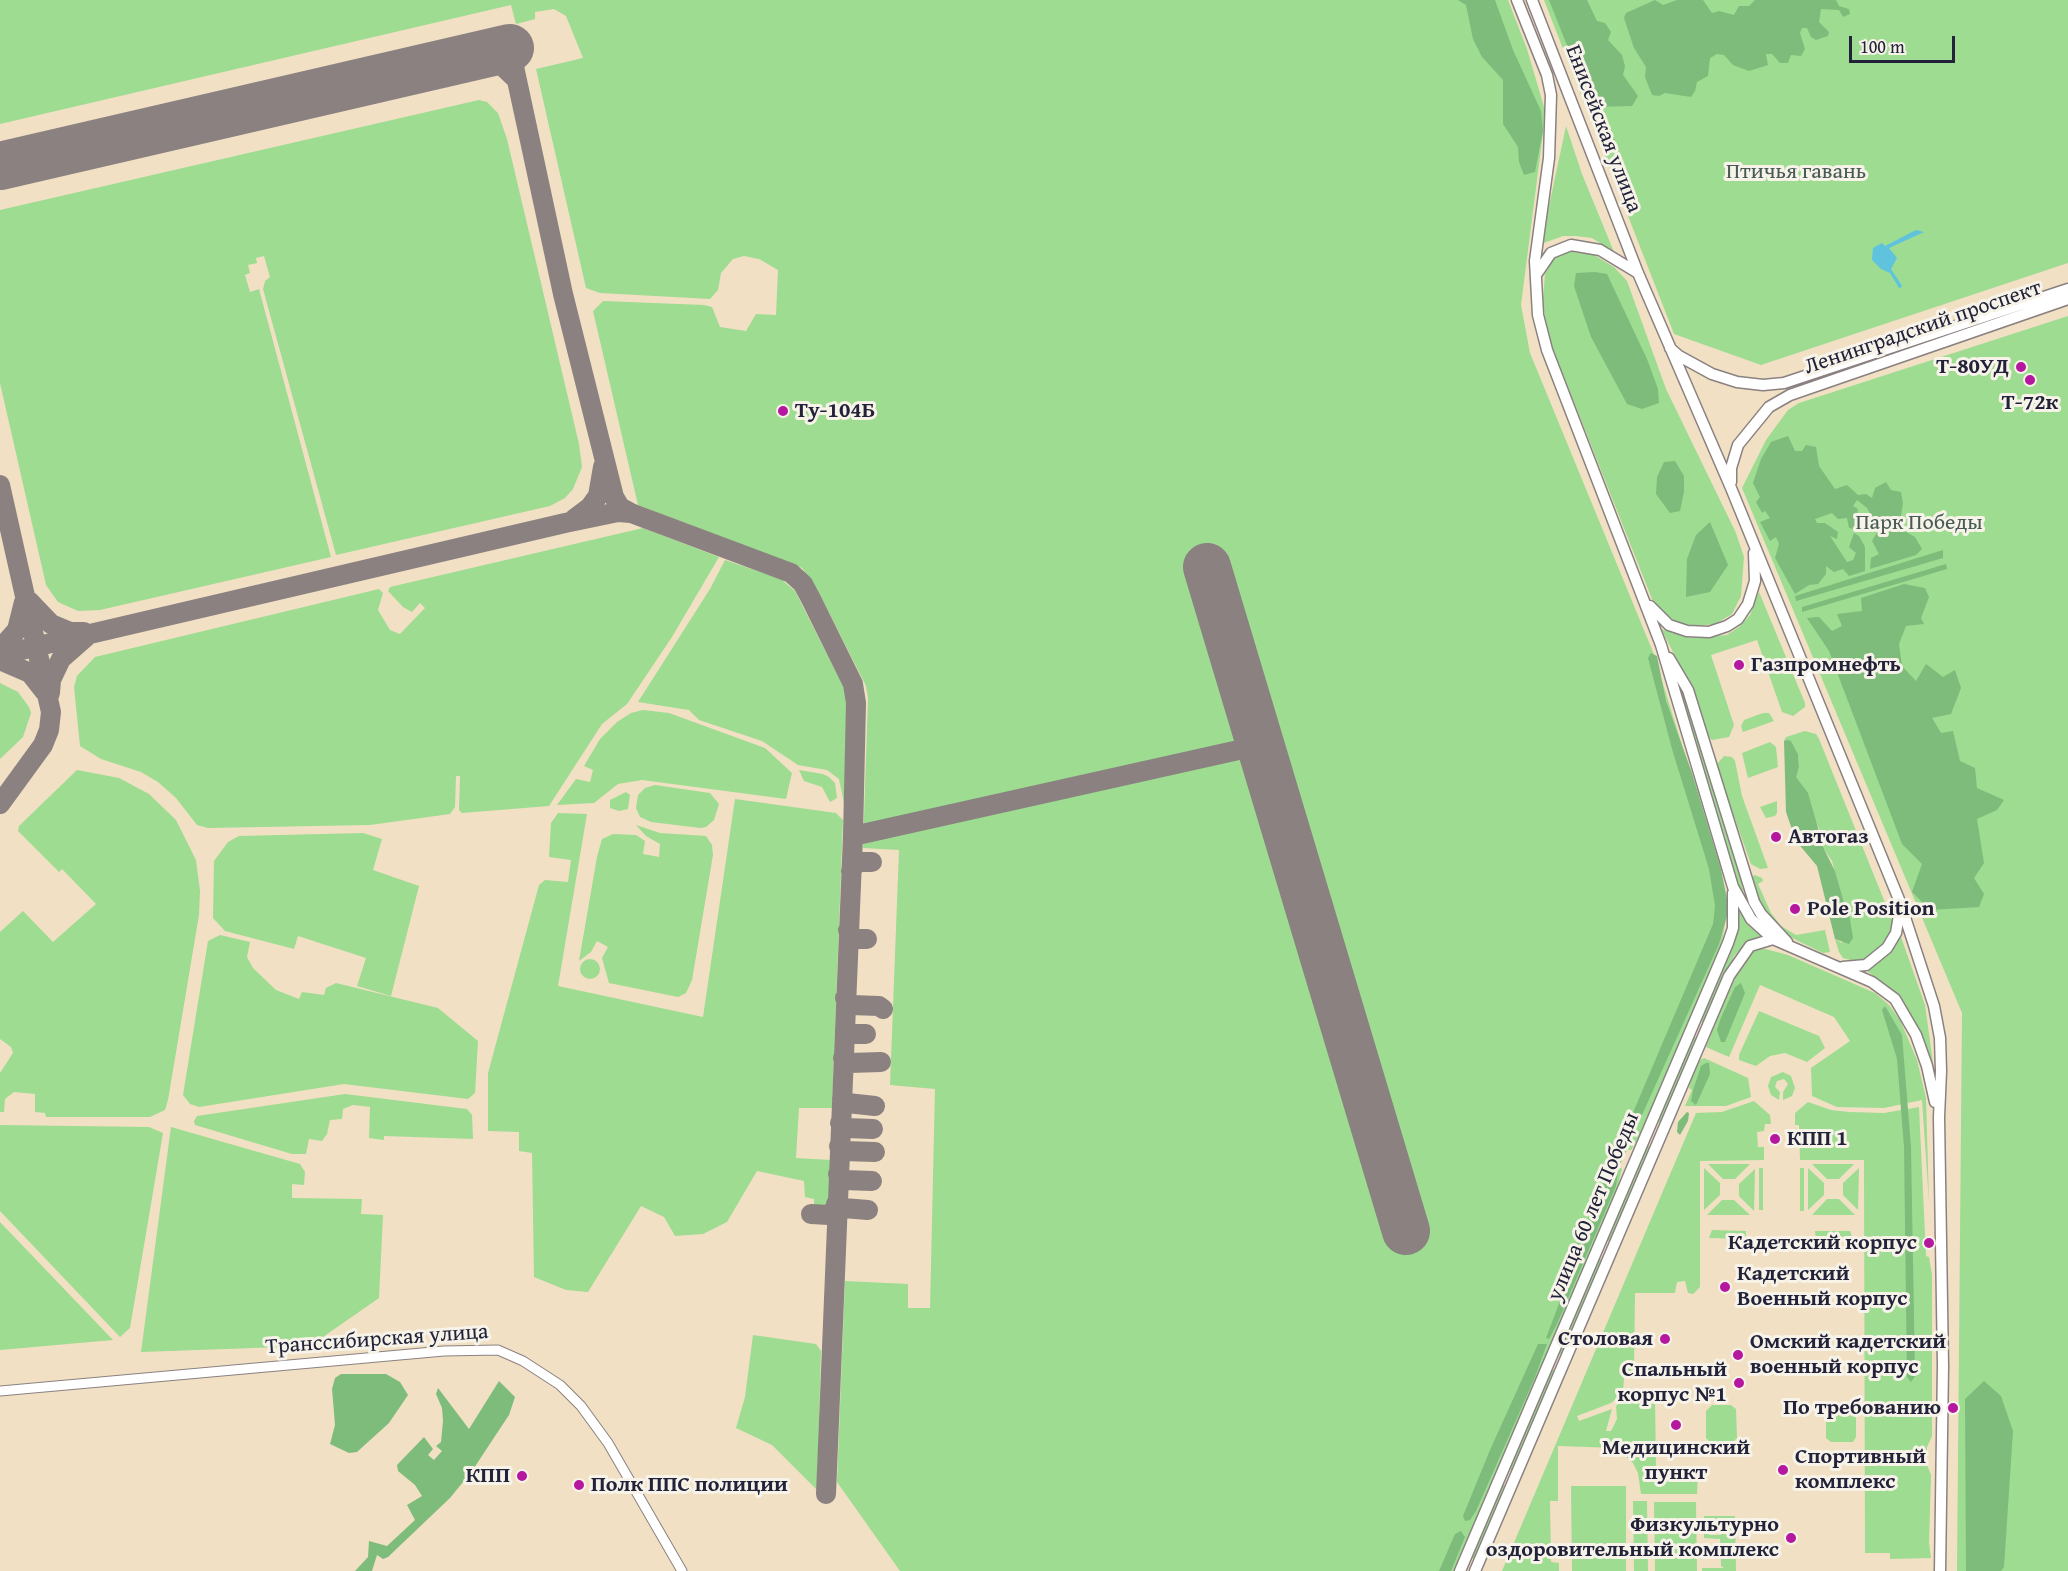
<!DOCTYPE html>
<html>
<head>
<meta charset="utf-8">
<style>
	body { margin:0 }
	#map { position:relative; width:2068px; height:1571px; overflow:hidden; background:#f2e0c4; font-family:"Gentium Book Plus",serif }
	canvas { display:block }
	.scale { position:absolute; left:1849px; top:36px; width:106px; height:27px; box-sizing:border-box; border:3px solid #22223b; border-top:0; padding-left:8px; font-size:18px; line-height:21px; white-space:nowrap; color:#22223b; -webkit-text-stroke:4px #f7f3e8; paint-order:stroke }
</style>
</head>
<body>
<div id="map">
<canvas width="2068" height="1571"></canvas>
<div class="scale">100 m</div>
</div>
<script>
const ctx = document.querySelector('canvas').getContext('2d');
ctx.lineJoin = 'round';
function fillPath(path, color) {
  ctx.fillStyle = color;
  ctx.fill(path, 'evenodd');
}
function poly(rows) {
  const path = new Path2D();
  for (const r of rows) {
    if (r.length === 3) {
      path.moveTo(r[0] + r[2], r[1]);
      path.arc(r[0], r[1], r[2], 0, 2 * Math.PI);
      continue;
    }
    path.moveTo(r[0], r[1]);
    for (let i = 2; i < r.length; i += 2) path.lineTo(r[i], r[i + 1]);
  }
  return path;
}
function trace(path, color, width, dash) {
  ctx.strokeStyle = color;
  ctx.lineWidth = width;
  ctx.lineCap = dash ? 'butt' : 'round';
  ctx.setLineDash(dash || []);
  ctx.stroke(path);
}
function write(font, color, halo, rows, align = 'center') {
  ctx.font = font + ' "Gentium Book Plus",serif';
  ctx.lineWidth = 6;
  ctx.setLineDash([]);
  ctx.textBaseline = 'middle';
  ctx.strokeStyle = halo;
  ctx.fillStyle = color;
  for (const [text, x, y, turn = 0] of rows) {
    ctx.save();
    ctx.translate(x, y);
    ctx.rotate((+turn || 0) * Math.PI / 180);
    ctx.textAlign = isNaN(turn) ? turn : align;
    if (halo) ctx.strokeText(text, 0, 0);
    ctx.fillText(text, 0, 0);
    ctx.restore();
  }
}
fillPath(poly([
	[0,0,1508,0,1527,49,1544,107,1544,125,1521,305,1530,353,1653,652,1695,787,1727,909,1722,942,1641,1134,1631,1150,1627,1150,1619,1167,1622,1169,1617,1189,1454,1571,900,1571,837,1482,845,1281,908,1284,908,1308,930,1308,935,1089,890,1085,899,850,863,848,868,698,866,686,818,591,802,568,638,505,593,311,603,301,704,305,712,307,720,327,746,331,756,314,776,315,778,270,759,259,744,256,733,259,721,273,718,290,710,299,600,293,586,288,536,69,583,58,566,16,554,9,535,12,535,19,516,24,511,5,0,124],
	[1544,0,2068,0,2068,263,1761,365,1674,334],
	[479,100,487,102,498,113,507,139,579,444,582,467,573,489,565,498,550,506,336,555,263,289,265,281,270,277,264,256,256,258,257,263,248,265,250,273,245,275,250,292,259,289,331,557,100,610,78,611,58,602,46,585,0,383,0,210],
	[1566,126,1582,174,1614,252,1592,238,1576,236,1563,236,1541,244],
	[1566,251,1594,255,1614,267,1627,281,1666,389,1736,533,1744,557,1741,596,1732,614,1715,624,1696,626,1678,623,1661,611,1652,599,1553,349,1546,325,1543,300,1545,274,1555,257],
	[2068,316,2068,1571,1957,1571,1962,1013,1742,488,1766,440,1788,410,1799,403],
	[643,528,719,557,672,637,627,704,602,724,549,806,462,813,459,810,460,776,456,776,455,807,450,814,370,825,208,828,197,825,176,798,158,782,141,772,101,759,80,746,74,687,77,676,95,657,379,589,383,593,378,610,390,630,400,634,425,608,420,603,412,612,403,607,388,591,390,587],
	[725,560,781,579,795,591,844,688,848,710,844,803,839,779,827,770,798,765,762,741,699,720,689,710,638,702,710,589],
	[1759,592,1805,703,1805,707,1793,716,1782,712,1757,640,1711,655,1734,725,1729,737,1712,740,1706,734,1692,688,1661,629,1690,638,1727,635,1739,627,1750,615],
	[0,683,18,692,29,707,31,713,23,737,0,759],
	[1678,686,1682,688,1741,877,1745,902,1740,892],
	[643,710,669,713,765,748,792,773,786,799,642,780,618,784,594,803,557,805,576,779,590,782,593,770,584,766,600,739,617,722,631,713],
	[1763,713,1769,713,1774,721,1743,732,1741,726,1744,720],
	[1805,731,1816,734,1819,739,1892,920,1891,931,1880,948,1865,960,1858,962,1843,958,1839,952,1835,939,1842,943,1849,913,1842,909,1844,902,1832,861,1824,849,1822,835,1795,777,1799,767,1798,754,1791,741,1784,741,1786,737],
	[1770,742,1776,747,1778,767,1748,778,1742,753],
	[1724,756,1732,757,1735,761,1742,796,1768,868,1760,869,1751,864,1717,769,1717,764],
	[77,770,119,778,149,794,176,820,196,860,200,891,199,915,168,1100,165,1110,150,1117,46,1117,45,1113,35,1112,35,1094,14,1092,5,1099,4,1112,0,1112,0,1116,0,1073,13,1053,11,1047,0,1039,0,932,23,911,53,942,96,904,62,869,59,872,18,831,19,826],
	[799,770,823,774,829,777,835,783,837,798,830,802,822,787,804,781],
	[655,785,710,793,719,804,714,820,706,827,700,828,651,822,640,817,636,808,638,795,645,788],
	[626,792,630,795,628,809,619,811,610,808,610,800],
	[735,799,836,813,843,820,832,1108,799,1108,796,1158,831,1160,829,1211,814,1210,814,1199,805,1197,804,1181,757,1171,727,1222,703,1234,675,1236,664,1217,641,1206,588,1292,566,1290,534,1277,532,1153,519,1151,519,1132,488,1131,488,1073,539,885,545,880,568,882,571,860,549,857,551,823,558,813,587,814,558,986,703,1017],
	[1777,801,1777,813,1775,816,1766,818,1760,807],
	[636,825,660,833,706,836,712,845,713,855,692,980,686,993,678,997,609,983,602,958,608,947,597,941,591,952,579,961,597,857,602,839,613,834,636,835,645,841,643,854,659,857,660,844,646,836],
	[363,833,382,839,373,870,419,886,391,996,357,986,366,958,298,936,294,949,225,931,213,918,214,861,228,842,239,836],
	[1755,875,1762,878,1763,881,1758,884,1771,913,1781,926,1796,935,1825,930,1830,952,1823,953,1800,942,1787,935,1768,916,1751,882,1750,878],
	[1739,912,1763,935,1748,941,1734,956,1704,1023,1699,1021,1737,928],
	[220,935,250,942,247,957,253,968,276,990,299,999,302,992,324,995,326,988,336,983,438,1008,478,1041,475,1093,468,1099,344,1084,199,1107,190,1104,183,1095,208,941],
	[1901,937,1925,1005,1935,1077,1926,1048,1907,1008,1888,986,1867,971],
	[1758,947,1788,955,1875,993,1889,1005,1900,1020,1917,1060,1926,1098,1929,1202,1922,1100,1884,1108,1837,1107,1812,1096,1811,1068,1850,1041,1834,1017,1760,985,1729,1057,1706,1047,1735,973,1749,953],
	[590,969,10],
	[1759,1011,1819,1036,1825,1048,1807,1062,1785,1053,1770,1056,1756,1066,1739,1060,1739,1055],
	[1692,1036,1697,1038,1661,1123,1656,1121],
	[1704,1058,1748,1078,1751,1097,1726,1106,1685,1106,1692,1090,1689,1088,1693,1072,1698,1061],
	[1783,1072,1791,1076,1795,1088,1792,1096,1783,1100,1783,1092,1788,1084,1784,1079,1777,1081,1775,1087,1780,1092,1779,1100,1771,1095,1768,1086,1771,1077],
	[345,1094,467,1109,472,1115,473,1139,384,1136,384,1140,369,1138,370,1107,353,1105,343,1109,342,1119,330,1120,327,1134,322,1141,309,1139,306,1154,292,1154,195,1125,194,1121,197,1116],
	[1754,1101,1770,1115,1771,1124,1765,1124,1764,1131,1757,1132,1758,1147,1764,1147,1764,1160,1700,1161,1700,1287,1693,1294,1688,1293,1685,1281,1677,1282,1675,1293,1635,1293,1634,1374,1624,1377,1623,1393,1611,1403,1577,1416,1579,1421,1612,1409,1606,1431,1611,1431,1617,1419,1616,1406,1631,1391,1645,1391,1645,1395,1655,1395,1656,1471,1698,1471,1697,1494,1641,1494,1638,1473,1633,1463,1616,1448,1558,1446,1558,1501,1550,1501,1551,1562,1559,1563,1559,1571,1502,1571,1696,1113,1722,1112],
	[1808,1102,1831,1110,1849,1112,1884,1113,1919,1107,1926,1256,1929,1257,1932,1275,1932,1436,1927,1447,1927,1465,1931,1475,1929,1543,1931,1558,1890,1559,1890,1553,1865,1553,1864,1160,1800,1160,1799,1125,1795,1125,1795,1113],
	[0,1125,149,1127,163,1133,130,1328,120,1337,0,1211],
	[171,1127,300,1164,305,1172,304,1185,292,1184,292,1198,362,1199,361,1214,383,1215,379,1298,310,1346,141,1352],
	[1646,1145,1651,1147,1611,1242,1605,1240],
	[1708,1164,1750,1164,1735,1179,1723,1179],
	[1812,1164,1854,1164,1839,1179,1827,1179],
	[1704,1168,1720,1183,1720,1195,1704,1210],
	[1759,1168,1763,1168,1763,1210,1759,1210],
	[1800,1168,1804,1168,1804,1211,1800,1211],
	[1808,1168,1824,1183,1824,1195,1808,1210],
	[1859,1168,1858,1210,1843,1195,1843,1183],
	[1755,1169,1754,1211,1739,1196,1739,1184],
	[1827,1199,1839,1199,1855,1215,1812,1215],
	[1722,1200,1734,1200,1750,1215,1707,1215],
	[0,1222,113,1340,0,1350],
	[1712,1230,1746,1231,1746,1239,1709,1238],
	[1850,1231,1853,1240,1816,1240,1815,1231],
	[1597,1258,1603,1260,1562,1355,1557,1353],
	[753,1335,816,1344,821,1351,817,1490,772,1445,736,1428,745,1397],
	[1550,1369,1556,1371,1513,1471,1508,1468],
	[1832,1404,1851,1404,1856,1408,1856,1437,1853,1442,1831,1442,1826,1438,1826,1411],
	[1712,1405,1731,1405,1736,1409,1737,1438,1733,1442,1711,1443,1706,1438,1706,1411],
	[1501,1484,1507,1486,1475,1560,1470,1557],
	[1571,1486,1626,1486,1626,1571,1572,1571],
	[1633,1501,1647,1501,1648,1571,1634,1571],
	[1654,1502,1696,1502,1697,1571,1655,1571],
	[1704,1516,1735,1516,1736,1571,1702,1571,1702,1568,1724,1568,1721,1566,1720,1539,1704,1538,1704,1531,1708,1531,1709,1535,1721,1535,1721,1522,1710,1522,1709,1525,1704,1526]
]), '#9ddc91');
fillPath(poly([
	[1458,0,1495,0,1513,50,1541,111,1543,131,1535,172,1524,175,1519,162,1518,147,1503,124,1503,80,1482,57,1473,39,1466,5],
	[1549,0,1587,0,1597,21,1605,23,1611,32,1608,40,1622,55,1625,66,1623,75,1638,96,1632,106,1594,107,1589,101],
	[1655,0,1663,5,1677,0,1703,0,1712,13,1719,11,1734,15,1739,6,1749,6,1755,0,1836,0,1839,6,1849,9,1850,14,1843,17,1839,10,1821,9,1819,22,1829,32,1828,36,1816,40,1811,37,1807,28,1802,28,1800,33,1805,49,1801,56,1791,55,1788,63,1780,63,1772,54,1766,54,1768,65,1749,71,1733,65,1724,55,1717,54,1710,58,1708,76,1697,82,1695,91,1691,97,1665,93,1659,96,1652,95,1645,77,1646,67,1634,48,1624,18,1626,13],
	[1604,124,1613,136,1617,145,1614,153,1609,150,1599,127],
	[1595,272,1607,274,1647,359,1658,389,1659,403,1642,409,1627,404,1591,337,1574,286,1576,273],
	[1788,436,1795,451,1802,451,1806,445,1816,447,1819,466,1835,489,1847,485,1858,495,1866,494,1872,498,1875,488,1886,482,1891,490,1901,492,1903,503,1899,528,1915,537,1922,549,1916,555,1870,569,1871,558,1879,554,1872,541,1876,534,1882,529,1873,520,1867,508,1857,500,1853,506,1858,509,1854,529,1849,528,1847,518,1838,519,1832,513,1815,519,1817,523,1825,523,1838,532,1837,539,1830,536,1847,562,1853,560,1856,553,1849,547,1854,533,1859,536,1865,547,1865,571,1849,576,1843,569,1834,572,1826,566,1826,574,1818,584,1809,585,1795,594,1775,558,1779,544,1776,537,1770,541,1760,522,1770,518,1765,511,1762,513,1756,502,1760,497,1753,483,1761,459,1771,442],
	[1675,461,1684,476,1684,492,1680,511,1670,513,1656,494,1657,477,1664,462],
	[1710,522,1728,565,1710,592,1686,597,1687,559,1696,535],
	[1943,550,1943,558,1796,601,1795,596],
	[1946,564,1947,569,1802,612,1802,607],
	[1904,584,1925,588,1929,597,1921,618,1924,624,1906,626,1899,644,1902,666,1916,681,1926,664,1943,677,1955,670,1961,688,1951,714,1932,718,1941,733,1953,731,1960,761,1975,768,1977,788,2004,800,1997,810,1977,819,1984,863,1974,878,1984,894,1979,907,1930,910,1912,892,1922,864,1902,844,1829,651,1807,618,1819,617,1832,631,1842,626,1837,614,1862,611,1861,598],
	[1651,653,1657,656,1666,701,1692,773,1721,869,1729,909,1719,944,1619,1166,1616,1186,1557,1324,1549,1339,1546,1338,1568,1280,1565,1273,1713,924,1715,906,1709,869,1672,749,1648,658],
	[1787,740,1791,741,1798,754,1799,767,1796,777,1808,793,1824,849,1835,871,1844,902,1842,909,1849,913,1853,938,1849,944,1835,939,1817,866,1796,841,1786,812,1784,741],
	[1741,983,1745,993,1725,1042,1721,1042,1717,1030,1720,1020,1735,987],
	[1885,1006,1902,1035,1911,1147,1915,1376,1911,1382,1907,1377,1904,1147,1897,1059,1882,1010],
	[1706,1063,1709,1063,1710,1074,1696,1105,1691,1101,1693,1090,1701,1066],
	[1687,1112,1689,1113,1688,1121,1680,1135,1677,1132,1678,1122],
	[1538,1344,1547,1344,1535,1377,1476,1511,1470,1520,1465,1521,1463,1516,1490,1450],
	[341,1374,386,1374,400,1382,408,1395,389,1423,357,1452,349,1453,330,1444,335,1425,332,1389,335,1378],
	[499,1381,515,1397,509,1415,472,1471,450,1498,388,1557,383,1559,377,1555,372,1571,355,1571,368,1557,369,1541,387,1546,415,1520,407,1505,422,1496,415,1485,398,1471,397,1465,424,1437,433,1449,428,1455,434,1460,442,1451,436,1446,441,1442,443,1421,442,1408,436,1394,438,1388,469,1429],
	[1984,1381,2001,1396,2013,1431,2004,1567,2001,1571,1966,1571,1965,1399],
	[1461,1531,1465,1537,1451,1571,1439,1571,1455,1534]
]), '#7ebc7b');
fillPath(poly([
	[1916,230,1924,232,1889,248,1897,258,1891,269,1901,284,1902,287,1899,288,1890,273,1881,269,1872,260,1873,248,1882,243,1885,246]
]), '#60c3de');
trace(poly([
	[510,48,563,294,614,497,620,507,631,513,791,573,803,584,811,599,853,684,856,703,853,836,826,1494],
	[474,56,498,62,515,78],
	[0,485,51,712,49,730,43,745,0,804],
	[574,519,590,507,598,496,603,467],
	[29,601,51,624,70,632,84,632],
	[0,649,17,630,24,602],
	[0,655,565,523,618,512,631,513],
	[0,660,30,673,45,692],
	[50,693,51,680,61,659,86,637],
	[853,836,1261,745],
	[851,871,857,862,872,862],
	[848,930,854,939,867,939],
	[845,998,851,1005,879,1006,883,1009],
	[845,1029,850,1034,866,1034],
	[843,1058,849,1063,881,1062],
	[842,1098,847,1103,875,1106],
	[840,1123,846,1128,873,1129],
	[839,1146,844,1151,875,1152],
	[838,1174,844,1180,872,1181],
	[836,1204,843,1208,868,1210],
	[811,1214,829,1215,836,1208]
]), '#8a8180', 20);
trace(poly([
	[0,166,510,48],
	[1207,567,1406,1231]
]), '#8a8180', 48);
const secondary = poly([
	[0,1391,444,1351,498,1350,523,1361,560,1385,581,1406,608,1443,682,1571]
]);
const primary = poly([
	[1517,0,1547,75,1551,95,1549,158,1535,261,1538,315,1547,350,1661,645,1733,887,1751,919,1773,939,1872,982,1895,999,1916,1035,1927,1066,1935,1102],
	[1532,0,1638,273,1731,488,1900,902,1934,1006,1940,1038,1941,1071,1939,1117,1943,1366,1940,1571],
	[1536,275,1551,253,1571,245,1600,250,1638,273],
	[1670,348,1679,356,1712,374,1737,382,1763,385,1784,383,2068,289],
	[1731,482,1731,468,1738,445,1769,407,1790,395,2068,299],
	[1650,606,1669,625,1687,631,1709,632,1727,626,1738,619,1748,604,1755,581,1754,553],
	[1669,658,1688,690,1754,902,1761,914,1787,942],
	[1843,967,1866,965,1887,948,1896,933,1900,909],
	[1460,1571,1728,943,1733,928,1733,893],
	[1475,1571,1729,976,1750,946,1773,939]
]);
trace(secondary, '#8a8180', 11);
trace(primary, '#8a8180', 13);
trace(secondary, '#fff', 9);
trace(primary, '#fff', 10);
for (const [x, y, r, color] of [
	[2021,367,6,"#b5179e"],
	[2030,380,6,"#b5179e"],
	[783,411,6,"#b5179e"],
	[1739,665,6,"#b5179e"],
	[1776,837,6,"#b5179e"],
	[1795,909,6,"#b5179e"],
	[1775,1139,6,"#b5179e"],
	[1929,1243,6,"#b5179e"],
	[1725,1287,6,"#b5179e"],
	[1665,1339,6,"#b5179e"],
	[1738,1355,6,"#b5179e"],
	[1739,1383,6,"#b5179e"],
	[1953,1408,6,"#b5179e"],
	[1676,1425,6,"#b5179e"],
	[1783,1470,6,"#b5179e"],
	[522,1476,6,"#b5179e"],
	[579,1485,6,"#b5179e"],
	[1791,1538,6,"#b5179e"]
]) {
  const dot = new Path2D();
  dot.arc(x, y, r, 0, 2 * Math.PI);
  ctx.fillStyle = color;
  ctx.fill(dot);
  trace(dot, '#f7f3e8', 2);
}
write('22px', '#22223b', '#f7f3e8', [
	["Енисейская улица",1603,129,69],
	["Ленинградский проспект",1923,328,-19],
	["улица 60 лет Победы",1594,1207,-67],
	["Транссибирская улица",377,1340,-4]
]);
write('22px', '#475a55', '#f7f3e8', [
	["Птичья гавань",1796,172],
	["Парк Победы",1919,523]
]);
write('bold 22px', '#22223b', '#f7f3e8', [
	["Т-80УД",2009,367,"right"],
	["Т-72к",2030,403,"center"],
	["Ту-104Б",795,411],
	["Газпромнефть",1751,665],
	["Автогаз",1788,837],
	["Pole Position",1807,909],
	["КПП 1",1787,1139],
	["Кадетский корпус",1917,1243,"right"],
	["Кадетский",1737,1274],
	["Военный корпус",1737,1299],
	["Столовая",1653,1339,"right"],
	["Омский кадетский",1750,1342],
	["военный корпус",1750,1367],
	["Спальный",1727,1370,"right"],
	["корпус №1",1727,1395,"right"],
	["По требованию",1941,1408,"right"],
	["Медицинский",1676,1448,"center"],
	["пункт",1676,1473,"center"],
	["Спортивный",1795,1457],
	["комплекс",1795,1482],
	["КПП",510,1476,"right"],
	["Полк ППС полиции",591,1485],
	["Физкультурно",1779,1525,"right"],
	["оздоровительный комплекс",1779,1550,"right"]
], 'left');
</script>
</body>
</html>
